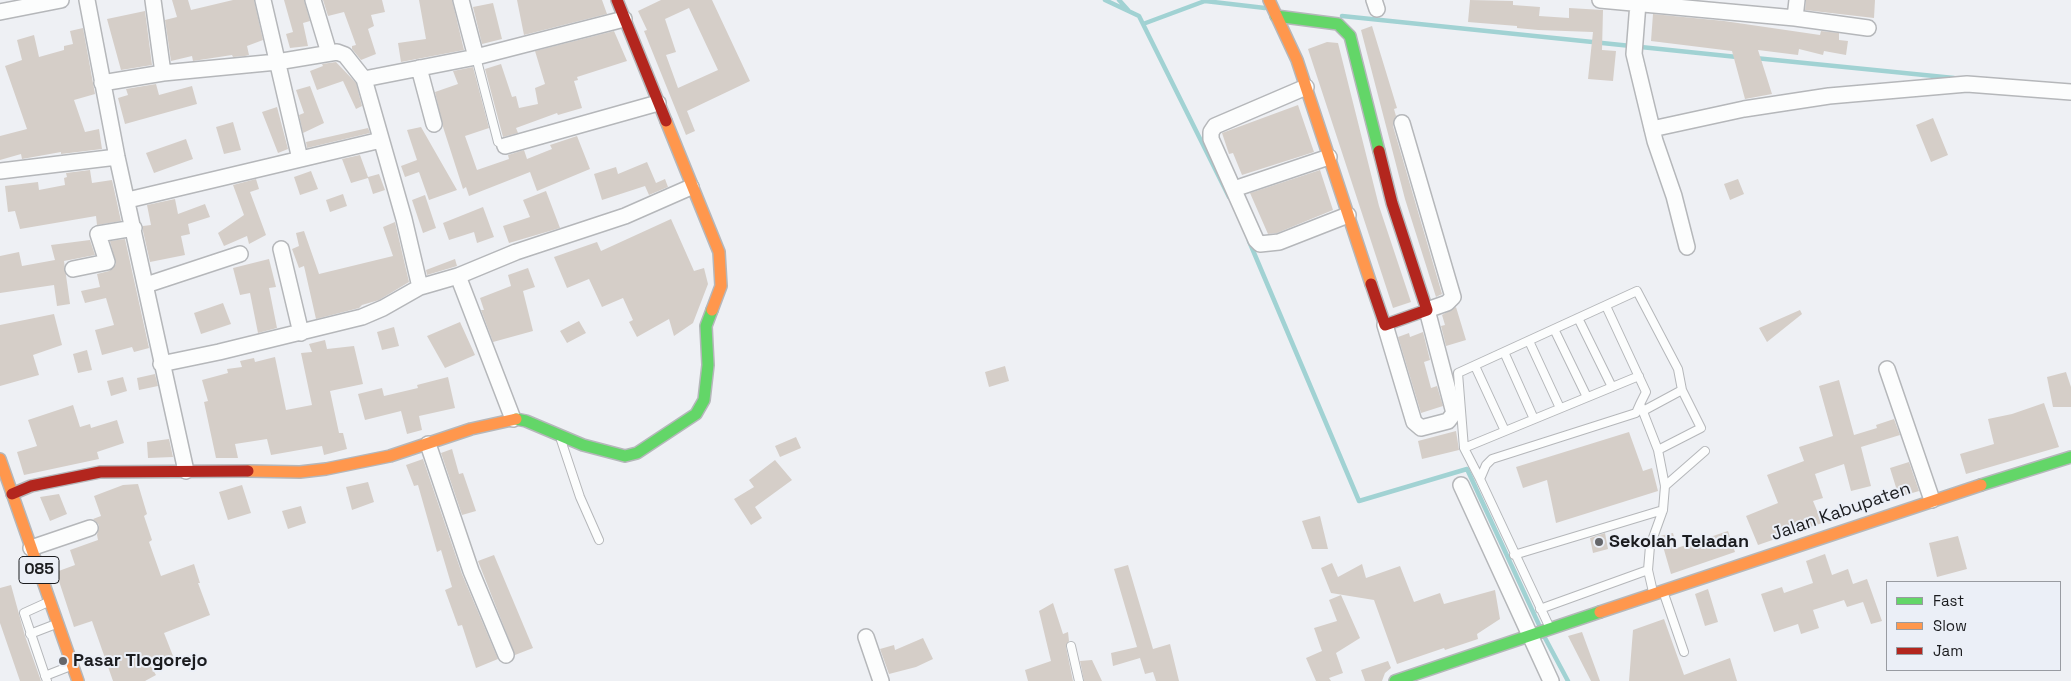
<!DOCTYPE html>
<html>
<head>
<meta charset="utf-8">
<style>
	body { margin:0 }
	#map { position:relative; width:2071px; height:681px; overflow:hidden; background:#eef0f4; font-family:"Space Grotesk",sans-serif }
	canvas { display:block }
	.legend { position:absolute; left:1886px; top:581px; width:175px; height:90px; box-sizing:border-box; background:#ebeff7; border:1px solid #989ba1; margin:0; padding:6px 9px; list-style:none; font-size:15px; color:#1b1c1f }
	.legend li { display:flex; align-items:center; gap:10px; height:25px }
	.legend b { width:25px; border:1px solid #989ba1 }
</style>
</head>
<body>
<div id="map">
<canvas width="2071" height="681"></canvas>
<ul class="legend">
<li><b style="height:6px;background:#63d668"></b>Fast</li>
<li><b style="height:6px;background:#ff974d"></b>Slow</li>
<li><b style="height:6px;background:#b3261e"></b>Jam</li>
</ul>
</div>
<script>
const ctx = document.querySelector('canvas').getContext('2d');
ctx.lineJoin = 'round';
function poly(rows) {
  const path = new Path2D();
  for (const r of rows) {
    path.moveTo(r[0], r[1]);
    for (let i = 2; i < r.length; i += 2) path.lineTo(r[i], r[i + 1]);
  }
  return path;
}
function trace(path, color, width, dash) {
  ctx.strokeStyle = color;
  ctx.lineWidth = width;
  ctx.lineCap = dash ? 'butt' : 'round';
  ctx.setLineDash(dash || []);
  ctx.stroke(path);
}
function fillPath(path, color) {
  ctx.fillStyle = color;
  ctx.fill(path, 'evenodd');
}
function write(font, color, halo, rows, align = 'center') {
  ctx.font = font + ' "Space Grotesk",sans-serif';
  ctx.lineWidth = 4;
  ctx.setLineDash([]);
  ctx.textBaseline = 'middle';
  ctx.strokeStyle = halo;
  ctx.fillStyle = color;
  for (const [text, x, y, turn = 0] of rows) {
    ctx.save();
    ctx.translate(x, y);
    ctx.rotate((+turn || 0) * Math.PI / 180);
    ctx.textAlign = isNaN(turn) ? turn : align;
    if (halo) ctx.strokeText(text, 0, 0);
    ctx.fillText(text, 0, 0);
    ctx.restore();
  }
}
trace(poly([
	[1105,0,1139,16,1229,197],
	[1119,0,1128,10],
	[1342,16,1737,57],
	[1143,24,1205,1,1265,8],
	[1755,58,1954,78],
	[1249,241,1359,501,1467,469,1540,627],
	[1545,638,1568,681]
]), '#a1d2d3', 4.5);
fillPath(poly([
	[172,0,188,0,191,10,233,0,254,0,263,40,247,46,249,55,245,56,233,57,232,55,193,61,192,56,171,61,165,20,177,17],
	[284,0,304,0,310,21,303,23,308,46,290,48,286,34,293,32],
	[323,0,382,0,385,12,371,15,374,26,368,29,376,54,361,60,352,49,352,46,356,45,344,12,328,16],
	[419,0,452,0,464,50,401,62,398,43,426,39],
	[517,0,602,0,607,14,524,35],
	[661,0,712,0,750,81,687,111,695,131,686,135,644,31,647,30,638,11],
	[689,8,718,70,678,88,666,55,676,52,665,19],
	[1470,0,1513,1,1513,5,1540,7,1539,16,1569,18,1569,8,1603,10,1602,50,1616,51,1613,81,1588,79,1593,32,1538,30,1517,28,1517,26,1468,22],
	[1806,0,1875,0,1874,18,1805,10],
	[493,3,502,39,482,44,473,7],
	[145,11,152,65,121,70,107,19],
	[1653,14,1724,21,1820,35,1821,31,1839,33,1839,40,1848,41,1846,55,1824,51,1823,55,1799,49,1798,55,1758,50,1772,94,1745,99,1732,51,1651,41],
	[1372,26,1397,108,1394,109,1396,116,1393,126,1442,294,1436,297,1405,199,1361,30],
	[83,28,95,94,74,100,85,132,99,129,102,149,61,154,61,152,22,159,21,154,0,160,0,136,27,129,5,66,22,60,17,40,34,35,39,57,64,50,64,46,73,44,70,31],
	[614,31,627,61,577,77,578,80,574,81,582,108,558,115,557,113,516,128,518,133,503,137,485,69,501,64,512,97,516,96,519,108,538,104,535,88,545,84,535,51],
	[1327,42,1338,43,1379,206,1411,302,1393,308,1308,49],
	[336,62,356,83,362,106,356,109,343,81,317,90,310,71,323,66,322,64],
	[473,67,489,128,465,136,477,170,509,159,508,155,524,150,527,159,552,149,550,145,577,136,590,169,537,191,530,172,469,196,466,187,463,189,443,127,435,92,458,84,453,71],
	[156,84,159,95,192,86,197,104,125,124,118,98,128,95,126,89],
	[310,86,324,123,303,133,299,115,304,113,296,90],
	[1298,105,1314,152,1242,175,1233,153,1229,154,1222,133],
	[277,107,288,149,278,153,262,112],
	[1933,118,1948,155,1931,162,1916,125],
	[233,122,241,150,224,154,216,127],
	[421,127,457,190,429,200,419,172,405,177,401,166,417,160,407,130],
	[368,128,370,133,307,148,306,142],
	[186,139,193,159,154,173,146,153],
	[360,155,368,177,379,174,385,190,373,194,368,178,351,183,342,159],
	[647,162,656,183,665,179,668,187,649,195,645,186,602,200,594,174,616,167,618,174],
	[90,170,92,183,112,180,121,221,97,225,96,216,20,229,15,211,8,212,5,186,38,182,39,190,65,185,64,178,67,177,66,173],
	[1320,170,1333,210,1277,233,1268,234,1250,193],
	[311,171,318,189,300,195,294,177],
	[256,179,259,189,250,192,266,235,249,244,247,236,224,246,218,233,244,215,233,185],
	[1738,179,1744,194,1730,200,1724,184],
	[546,191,560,228,509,243,503,226,530,217,523,200],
	[343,194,347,206,330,212,326,200],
	[425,195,436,228,423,233,412,200],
	[175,199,178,214,205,204,210,217,188,224,190,234,181,236,185,255,150,262,143,231,143,226,151,225,147,205],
	[483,207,494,237,477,243,474,232,449,240,443,223],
	[671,219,694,271,704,268,708,284,693,323,674,336,669,319,637,337,629,322,633,320,623,298,602,307,589,279,567,288,554,257,597,242,601,251],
	[395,222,409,282,379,300,362,305,359,308,316,319,304,266,299,268,292,249,299,246,296,233,304,231,319,274,393,256,383,227],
	[125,239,149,348,134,352,132,347,102,355,95,330,114,325,106,298,85,303,81,291,100,287,97,274,109,271,116,264,110,241],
	[90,240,95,255,64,261,70,304,57,306,54,285,0,293,0,256,19,252,22,266,55,260,51,245],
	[269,259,276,287,269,288,277,328,258,333,250,293,240,295,233,268],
	[455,259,457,266,427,275,426,270],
	[528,268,535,287,523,291,533,331,493,342,481,310,484,310,480,298,511,286,508,275],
	[223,303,231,324,201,334,194,313],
	[1456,307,1466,340,1446,346,1441,326,1445,325,1442,315],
	[1800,310,1802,314,1767,342,1759,328],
	[54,314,62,345,33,355,39,375,0,386,0,325],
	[579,321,586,333,567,343,560,331],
	[460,322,475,355,445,368,427,336],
	[394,327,399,346,382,350,377,332],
	[1423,332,1430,360,1424,362,1431,388,1437,386,1443,406,1421,413,1398,337,1409,333,1410,337],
	[325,340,327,349,354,346,363,384,330,391,339,433,343,433,347,449,324,455,322,446,271,455,267,439,235,444,238,458,216,458,204,402,208,401,202,380,228,373,227,369,242,367,240,361,254,358,255,362,275,357,286,410,312,405,301,353,312,352,309,344],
	[87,350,92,370,78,373,73,354],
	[1005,366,1009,381,989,387,985,372],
	[2066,372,2071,387,2071,407,2053,407,2047,377],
	[155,374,158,386,139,390,137,378],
	[123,377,127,391,111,396,107,381],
	[448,377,455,408,419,416,422,430,407,434,401,411,365,420,358,394,382,388,384,396,418,388,417,385],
	[1839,380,1854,435,1877,428,1876,425,1894,419,1900,435,1861,447,1871,486,1851,491,1844,464,1815,474,1823,498,1813,501,1822,523,1758,545,1746,516,1778,503,1767,475,1804,461,1799,447,1833,436,1819,386],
	[2044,403,2059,447,1966,474,1960,454,1994,444,1988,419,2012,414],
	[73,405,80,427,90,424,91,428,117,420,124,443,97,452,99,459,24,475,17,452,37,446,28,420],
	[1456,431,1459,450,1422,459,1418,441],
	[1629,432,1643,471,1652,468,1658,491,1556,523,1547,480,1523,488,1516,467],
	[796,437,801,448,780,457,775,446],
	[169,439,173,457,148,458,147,442],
	[452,449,459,474,463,473,476,511,462,515,441,453],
	[423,459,462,574,498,659,476,668,462,625,458,626,445,590,452,587,441,550,437,552,418,485,414,486,406,465],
	[775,460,792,480,755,507,762,518,751,525,734,499,754,487,749,480],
	[1909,462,1919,491,1899,497,1890,468],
	[368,482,374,502,352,510,346,487],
	[138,484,147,514,144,516,152,540,149,542,161,576,194,564,200,583,198,583,210,615,164,633,173,656,150,665,156,675,145,681,113,681,92,621,74,627,56,572,75,565,70,550,98,540,97,535,99,525,93,519,101,516,94,496,123,485],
	[242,485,251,513,228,520,219,492],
	[59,494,67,514,50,521,40,497],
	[301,506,306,523,288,529,282,511],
	[1320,516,1328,549,1312,549,1302,521],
	[1728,531,1735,552,1671,574,1660,536,1673,533,1677,548],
	[1605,533,1608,549,1593,553,1590,538],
	[1958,536,1967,569,1937,577,1929,543],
	[1825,554,1832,575,1848,569,1853,584,1867,579,1882,621,1871,624,1863,602,1847,607,1844,600,1813,610,1819,628,1801,634,1798,624,1774,632,1761,594,1782,587,1784,593,1813,583,1806,561],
	[494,555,533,648,515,655,478,561],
	[1332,563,1338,577,1362,564,1366,578,1400,566,1414,602,1440,593,1444,604,1495,590,1500,619,1477,634,1478,639,1445,650,1444,648,1397,664,1374,600,1331,593,1321,568],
	[1128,565,1153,649,1170,644,1179,681,1156,681,1153,672,1145,674,1140,658,1113,666,1111,653,1137,647,1114,569],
	[11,585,25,636,41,681,20,681,0,623,0,588],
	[1708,589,1718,622,1705,626,1695,594],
	[1341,595,1360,638,1336,653,1343,673,1329,678,1331,681,1316,681,1306,658,1322,651,1314,628,1337,621,1329,600],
	[1053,603,1063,634,1068,632,1069,641,1066,647,1073,681,1028,681,1025,670,1051,661,1039,611],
	[1664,619,1684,675,1730,658,1737,681,1629,681,1633,630],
	[1582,632,1600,681,1591,681,1568,636],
	[923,638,933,659,916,667,889,674,880,649,894,645,895,650],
	[1092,660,1102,681,1084,681,1080,661],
	[1388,661,1391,668,1385,673,1382,681,1365,681,1361,670]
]), '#d5cec8');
const lane = poly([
	[476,57,497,138,498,142,505,146],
	[1606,306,1646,392,1640,404],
	[1578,318,1612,387],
	[1554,329,1587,397],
	[1529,341,1560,408],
	[1504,352,1534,419],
	[1475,366,1505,431],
	[1643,411,1682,390,1701,428,1658,450],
	[561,440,580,497,599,540],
	[1464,448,1639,376],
	[1480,479,1464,448,1458,373,1637,291,1678,369,1682,390],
	[1665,486,1705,451],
	[1514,555,1663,510],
	[1664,594,1684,652],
	[46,603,24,613,47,681],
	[1540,609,1648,570],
	[1549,626,1480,479,1486,465,1492,459,1636,413,1640,404,1658,450,1665,486,1663,510,1650,546,1648,570,1653,592],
	[30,634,56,624],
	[1071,646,1079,681],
	[45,676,68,667]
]);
const street = poly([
	[87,0,117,157,186,471],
	[153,0,163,73],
	[263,0,300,159],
	[313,0,329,53],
	[461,0,476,57],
	[1374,0,1377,9],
	[1600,0,1795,18,1868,28],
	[1638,3,1634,54,1655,141,1674,196,1687,247],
	[0,12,61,0],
	[1795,18,1797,0],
	[419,68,434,124],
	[364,79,404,219,420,287],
	[102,83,163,73,277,62,337,52,345,55,364,79,476,57,624,19],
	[1306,87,1215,126,1211,132,1211,139,1256,240,1260,244,1279,242,1348,215],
	[1652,129,1744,109,1829,96,1967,84,2071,92],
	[505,146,658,103],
	[0,171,117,157],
	[1234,189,1329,157],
	[128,200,381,140],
	[281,249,301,333],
	[73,269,107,262,98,234,134,228],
	[458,276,513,419],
	[146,285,240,254],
	[1385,325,1414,422,1421,428,1448,421,1454,413,1427,310,1447,303,1453,297,1402,123],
	[161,364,219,352,362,317,383,308,420,287,458,276,516,252,625,216,691,187],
	[1887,369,1932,500],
	[428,444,471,571,506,655],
	[1461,485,1551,681],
	[31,548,90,528],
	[866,637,881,681]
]);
const fast = poly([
	[1276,16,1338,24,1350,36,1379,151],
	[516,419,526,421,583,445,625,456,637,453,696,414,704,400,708,365,706,326,712,310],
	[1981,485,2071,457],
	[1395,681,1600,612]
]);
const slow = poly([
	[1269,0,1297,60,1371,284],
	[666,121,719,252,721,286,712,310],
	[0,459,78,681],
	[248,471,300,472,326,469,390,456,471,429,516,419],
	[1600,612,1981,485]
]);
const jam = poly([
	[617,0,666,121],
	[1371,284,1385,325,1427,310,1392,203,1379,151],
	[12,494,31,486,100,472,248,471]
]);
trace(lane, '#b5b7ba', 10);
trace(street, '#b5b7ba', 18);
trace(fast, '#b5b7ba', 14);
trace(slow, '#b5b7ba', 14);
trace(jam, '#b5b7ba', 14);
trace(lane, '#fcfdfd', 8);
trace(street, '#fcfdfd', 15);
trace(fast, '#63d668', 11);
trace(slow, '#ff974d', 11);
trace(jam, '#b3261e', 11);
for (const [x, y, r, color] of [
	[1599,542,5,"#65666a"],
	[63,661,5,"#65666a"]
]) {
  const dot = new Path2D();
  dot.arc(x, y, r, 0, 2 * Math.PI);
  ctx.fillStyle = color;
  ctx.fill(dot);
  trace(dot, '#ebeff7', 2);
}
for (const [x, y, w] of [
	[39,570,40]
]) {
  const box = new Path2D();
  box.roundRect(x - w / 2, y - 13.5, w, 27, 4);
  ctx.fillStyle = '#ebeff7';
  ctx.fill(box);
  trace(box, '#1b1c1f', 1);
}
write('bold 16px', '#1b1c1f', null, [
	["085",39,570]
]);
write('18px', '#1b1c1f', '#ebeff7', [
	["Jalan Kabupaten",1841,512,-19]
]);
write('bold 18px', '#1b1c1f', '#ebeff7', [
	["Sekolah Teladan",1609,542],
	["Pasar Tlogorejo",73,661]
], 'left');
</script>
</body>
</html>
